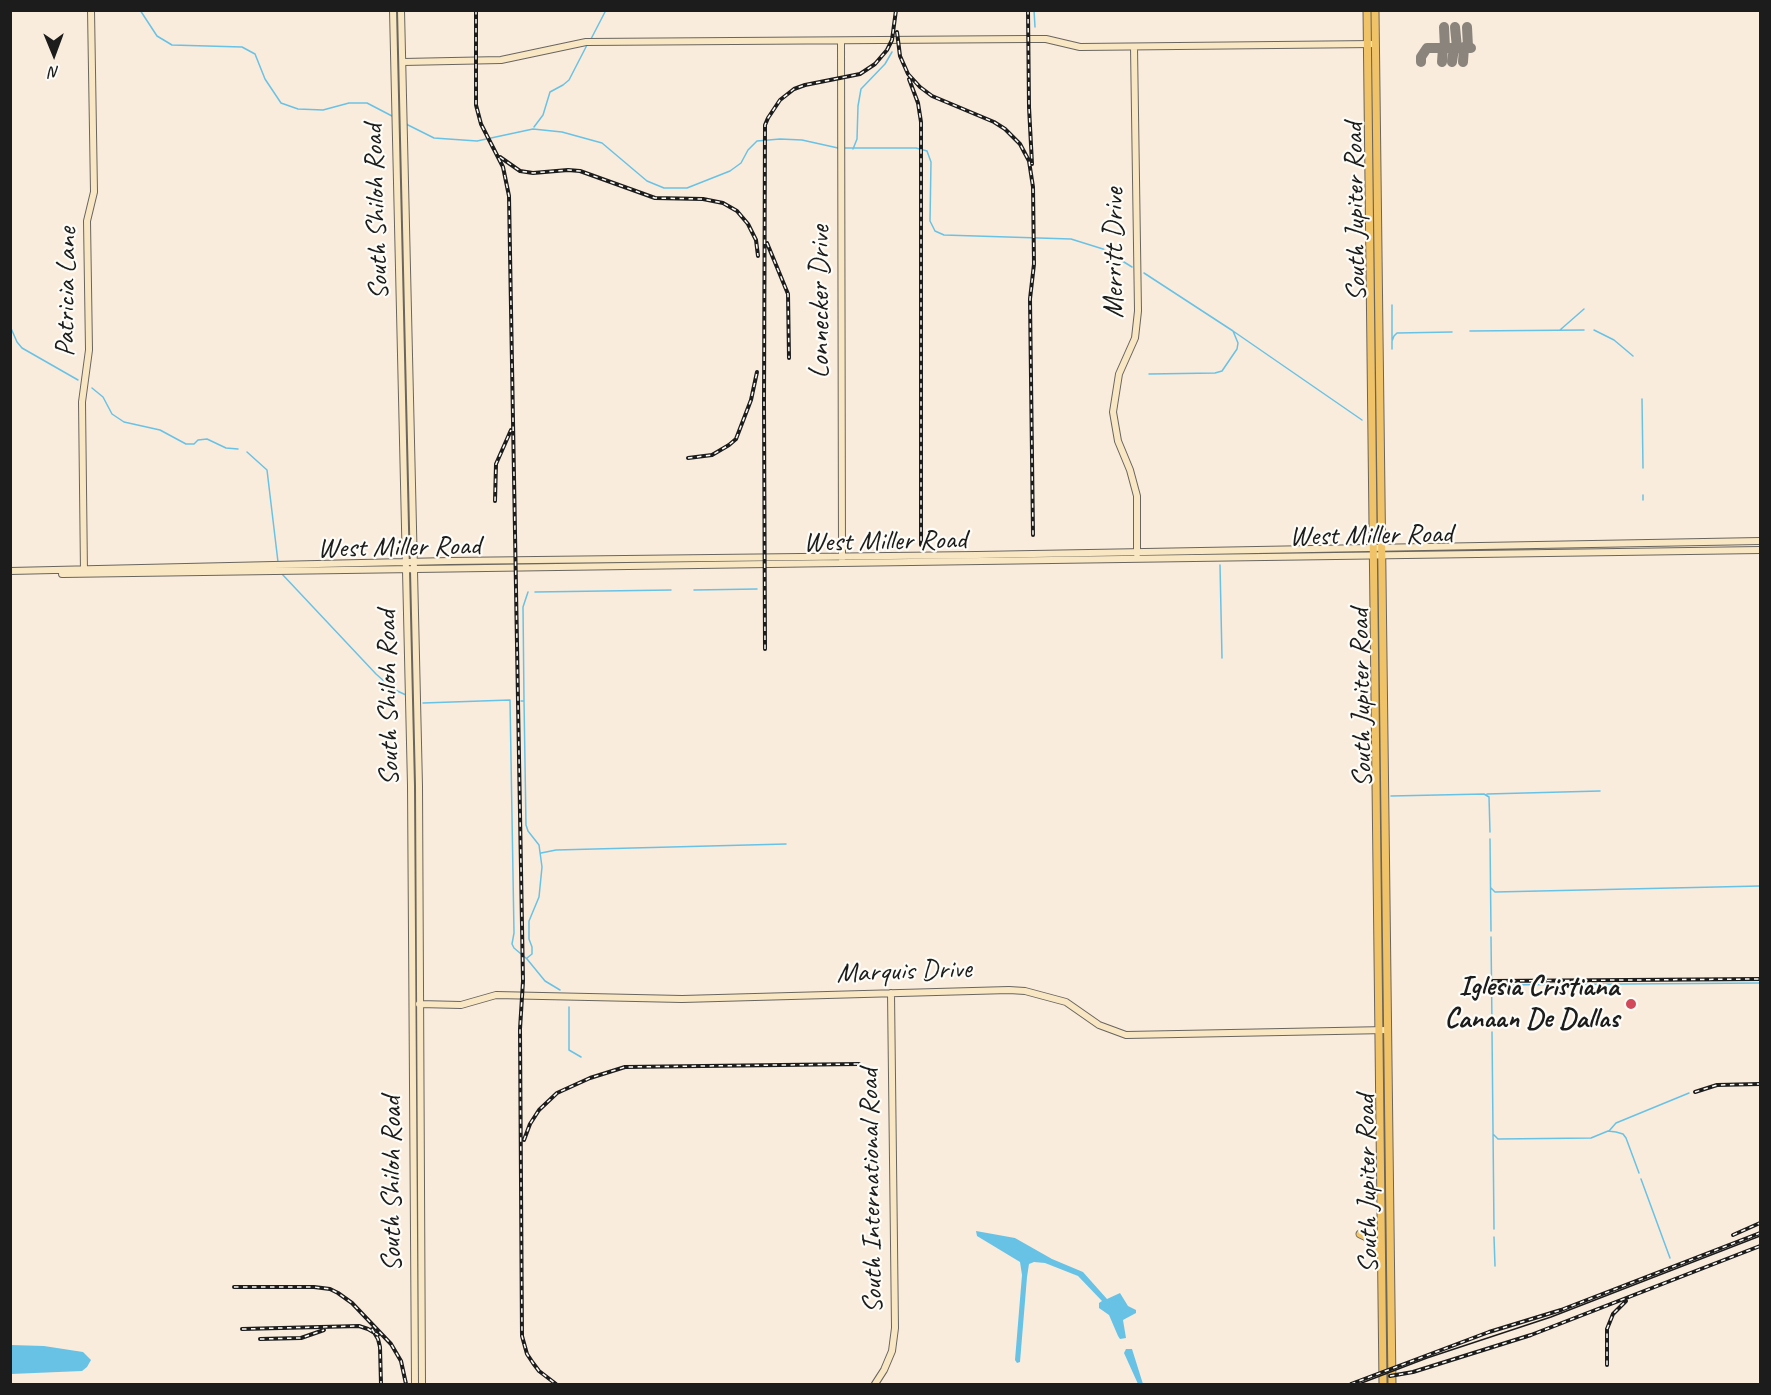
<!DOCTYPE html>
<html>
<head>
<meta charset="utf-8">
<style>
	body { margin:0 }
	#map { position:relative; width:1771px; height:1395px; overflow:hidden; background:#f9ecdc; font-family:Caveat,sans-serif }
	canvas { display:block }
	.frame { position:absolute; inset:0; border:12px solid #1c1c1c; pointer-events:none }
	.north { position:absolute; left:24px; top:24px; width:60px; height:60px; -webkit-text-stroke:4px #fdfcf7; paint-order:stroke; rotate:179deg; font-size:16px; font-weight:700; line-height:24px; text-align:center; color:#1c1c1c }
	.north::after { content:''; display:block; margin:auto; width:21px; height:27px; background:#1c1c1c; clip-path:polygon(50% 0,100% 100%,50% 72%,0 100%) }
</style>
</head>
<body>
<div id="map">
<canvas width="1771" height="1395"></canvas>
<div class="frame"></div>
<div class="north">N</div>
</div>
<script>
const ctx = document.querySelector('canvas').getContext('2d');
ctx.lineJoin = 'round';
function fillPath(path, color) {
  ctx.fillStyle = color;
  ctx.fill(path, 'evenodd');
}
function poly(rows) {
  const path = new Path2D();
  for (const r of rows) {
    path.moveTo(r[0], r[1]);
    for (let i = 2; i < r.length; i += 2) path.lineTo(r[i], r[i + 1]);
  }
  return path;
}
function trace(path, color, width, dash) {
  ctx.strokeStyle = color;
  ctx.lineWidth = width;
  ctx.lineCap = dash ? 'butt' : 'round';
  ctx.setLineDash(dash || []);
  ctx.stroke(path);
}
function write(font, color, halo, rows, align = 'center') {
  ctx.font = font + ' Caveat,sans-serif';
  ctx.lineWidth = 4.5;
  ctx.setLineDash([]);
  ctx.textBaseline = 'middle';
  ctx.strokeStyle = halo;
  ctx.fillStyle = color;
  for (const [text, x, y, turn = 0] of rows) {
    ctx.save();
    ctx.translate(x, y);
    ctx.rotate((+turn || 0) * Math.PI / 180);
    ctx.textAlign = isNaN(turn) ? turn : align;
    if (halo) ctx.strokeText(text, 0, 0);
    ctx.fillText(text, 0, 0);
    ctx.restore();
  }
}
fillPath(poly([
	[976,1231,1015,1238,1052,1259,1083,1272,1107,1299,1120,1293,1128,1306,1136,1310,1136,1313,1123,1320,1126,1338,1120,1339,1118,1336,1109,1315,1099,1308,1099,1303,1102,1301,1078,1276,1045,1263,1034,1262,1029,1264,1027,1277,1020,1362,1017,1363,1015,1360,1022,1275,1020,1262,977,1236],
	[11,1345,44,1346,83,1352,91,1360,87,1367,82,1371,11,1374],
	[1126,1349,1132,1349,1143,1384,1138,1384,1124,1353]
]), '#68c2e6');
trace(poly([
	[140,10,157,36,172,45,242,47,255,54,265,79,281,103,298,109,323,110,349,103,367,103,392,116],
	[1034,10,1035,27],
	[591,39,606,10],
	[406,124,434,138,477,141,533,129,562,132,602,143,647,181,664,188,687,188,730,171,741,163,748,150,757,141,780,139,802,140,838,148],
	[534,127,543,115,550,92,563,85,569,80,587,45],
	[843,148,916,148,927,151,931,162,930,221,935,231,944,235,1071,239,1103,249,1132,267],
	[853,149,857,139,858,106,861,89,885,64,892,52],
	[1144,273,1233,331,1362,420],
	[1392,305,1392,340],
	[10,326,17,342,22,348,78,380],
	[1560,330,1584,309],
	[1594,330,1614,340,1633,356],
	[1470,331,1584,330],
	[1392,349,1392,341,1394,336,1397,333,1452,332],
	[1149,374,1215,373,1222,371,1237,349,1238,343,1233,331],
	[92,388,103,397,112,414,124,422,160,430,186,444,194,444,198,440,207,439,226,448,238,449],
	[1642,399,1643,468],
	[247,452,267,470,278,562],
	[1643,495,1643,500],
	[1220,565,1222,658],
	[282,574,376,674,393,689,406,695],
	[694,590,757,589],
	[535,592,671,590],
	[521,701,524,701,523,607,528,592],
	[524,701,526,825,528,831,539,845,542,867,539,897,529,921,529,939,532,947,532,954,527,958],
	[423,703,510,700,514,933,512,944,514,948,527,959,545,981,560,990],
	[1487,794,1600,791],
	[1391,796,1484,794,1489,797,1490,832],
	[1490,839,1491,931],
	[541,853,556,850,786,844],
	[1491,888,1495,892,1760,886],
	[1491,937,1492,1025],
	[1491,983,1496,985,1760,983],
	[569,1007,569,1050,581,1057],
	[1492,1032,1494,1229],
	[1609,1131,1616,1123,1689,1093],
	[1493,1134,1498,1139,1591,1138,1608,1131,1616,1132,1623,1134,1626,1138,1639,1173],
	[1641,1179,1670,1258],
	[1494,1237,1495,1266]
]), '#68c2e6', 1.5);
trace(poly([
	[1444,27,1445,48],
	[1455,27,1457,48],
	[1467,27,1468,47],
	[1421,62,1421,57,1427,48,1471,48],
	[1442,62,1443,48],
	[1452,62,1454,48],
	[1463,62,1464,47]
]), '#8a847c', 10);
const secondary = poly([
	[393,10,411,786,415,1384],
	[401,10,419,786,422,1384],
	[841,41,842,559],
	[1134,47,1138,311,1135,338,1119,374,1113,412,1118,441,1130,470,1137,496,1137,554],
	[403,62,501,60,586,42,1028,39,1046,39,1080,47,1374,44],
	[10,571,449,561,977,555,1760,541],
	[84,573,82,402,89,350,87,221,94,192,91,10],
	[62,574,1760,550],
	[419,1004,461,1005,496,995,682,999,1009,990,1025,991,1066,1002,1099,1025,1126,1035,1387,1030],
	[875,1384,884,1370,892,1351,895,1328,891,993]
]);
const primary = poly([
	[1367,10,1383,1384],
	[1375,10,1392,1384],
	[1360,1234,1373,1240,1380,1250]
]);
trace(secondary, '#69655f', 8);
trace(primary, '#69655f', 9);
trace(secondary, '#f9e7c3', 6);
trace(primary, '#f1c369', 7);
trace(poly([
	[1359,1384,1427,1358,1551,1317,1760,1236]
]), '#1c1c1c', 1.5);
const rail = poly([
	[476,10,476,105,481,124,503,167,509,196,523,981,520,1029,522,1336,527,1354,533,1363,539,1371,556,1384],
	[1028,10,1029,107,1032,164],
	[897,32,900,56,908,74,920,87,932,96,994,122,1005,129,1020,144,1029,161,1033,187,1034,264,1030,299,1033,535],
	[909,79,918,103,921,122,921,545],
	[500,157,520,171,533,173,568,170,580,171,655,198,703,199,723,203,737,211,748,224,756,240,758,256],
	[767,243,788,294,789,358],
	[688,458,712,455,729,445,736,439,751,400,757,372],
	[495,501,496,464,511,430],
	[765,649,764,403,765,125,768,118,780,100,794,89,805,85,860,74,875,64,887,50,892,40,896,10],
	[1493,981,1760,979],
	[1695,1092,1717,1085,1760,1084],
	[524,1140,530,1124,539,1110,557,1093,590,1078,625,1067,859,1064],
	[1733,1235,1760,1223],
	[234,1287,314,1287,330,1289,338,1293,352,1303,391,1344,401,1361,406,1384],
	[242,1329,359,1326,368,1329,378,1335],
	[372,1329,378,1339,380,1347,381,1384],
	[260,1339,301,1338,324,1330],
	[1607,1365,1607,1329,1613,1314,1626,1301],
	[1390,1376,1413,1372,1531,1335,1760,1246],
	[1351,1384,1489,1332,1561,1310,1760,1233]
]);
trace(rail, '#1c1c1c', 4);
trace(rail, '#fdfcf7', 1.5, [4.5]);
for (const [x, y, r, color] of [
	[1631,1004,6,"#d1495b"]
]) {
  const dot = new Path2D();
  dot.arc(x, y, r, 0, 2 * Math.PI);
  ctx.fillStyle = color;
  ctx.fill(dot);
  trace(dot, '#fdfcf7', 2);
}
write('28px', '#1c1c1c', '#fdfcf7', [
	["South Shiloh Road",377,212,-92],
	["South Jupiter Road",1356,212,-91],
	["Merritt Drive",1115,253,-90],
	["Patricia Lane",67,292,-89],
	["Lonnecker Drive",821,302,-90],
	["West Miller Road",1371,536,-1],
	["West Miller Road",885,542,-1],
	["West Miller Road",399,548,-1],
	["South Shiloh Road",389,698,-91],
	["South Jupiter Road",1362,698,-91],
	["Marquis Drive",904,972,-2],
	["South Shiloh Road",393,1184,-90],
	["South Jupiter Road",1368,1184,-91],
	["South International Road",872,1191,-91]
]);
write('bold 28px', '#1c1c1c', '#fdfcf7', [
	["Iglesia Cristiana",1619,988],
	["Canaan De Dallas",1619,1020]
], 'right');
</script>
</body>
</html>
